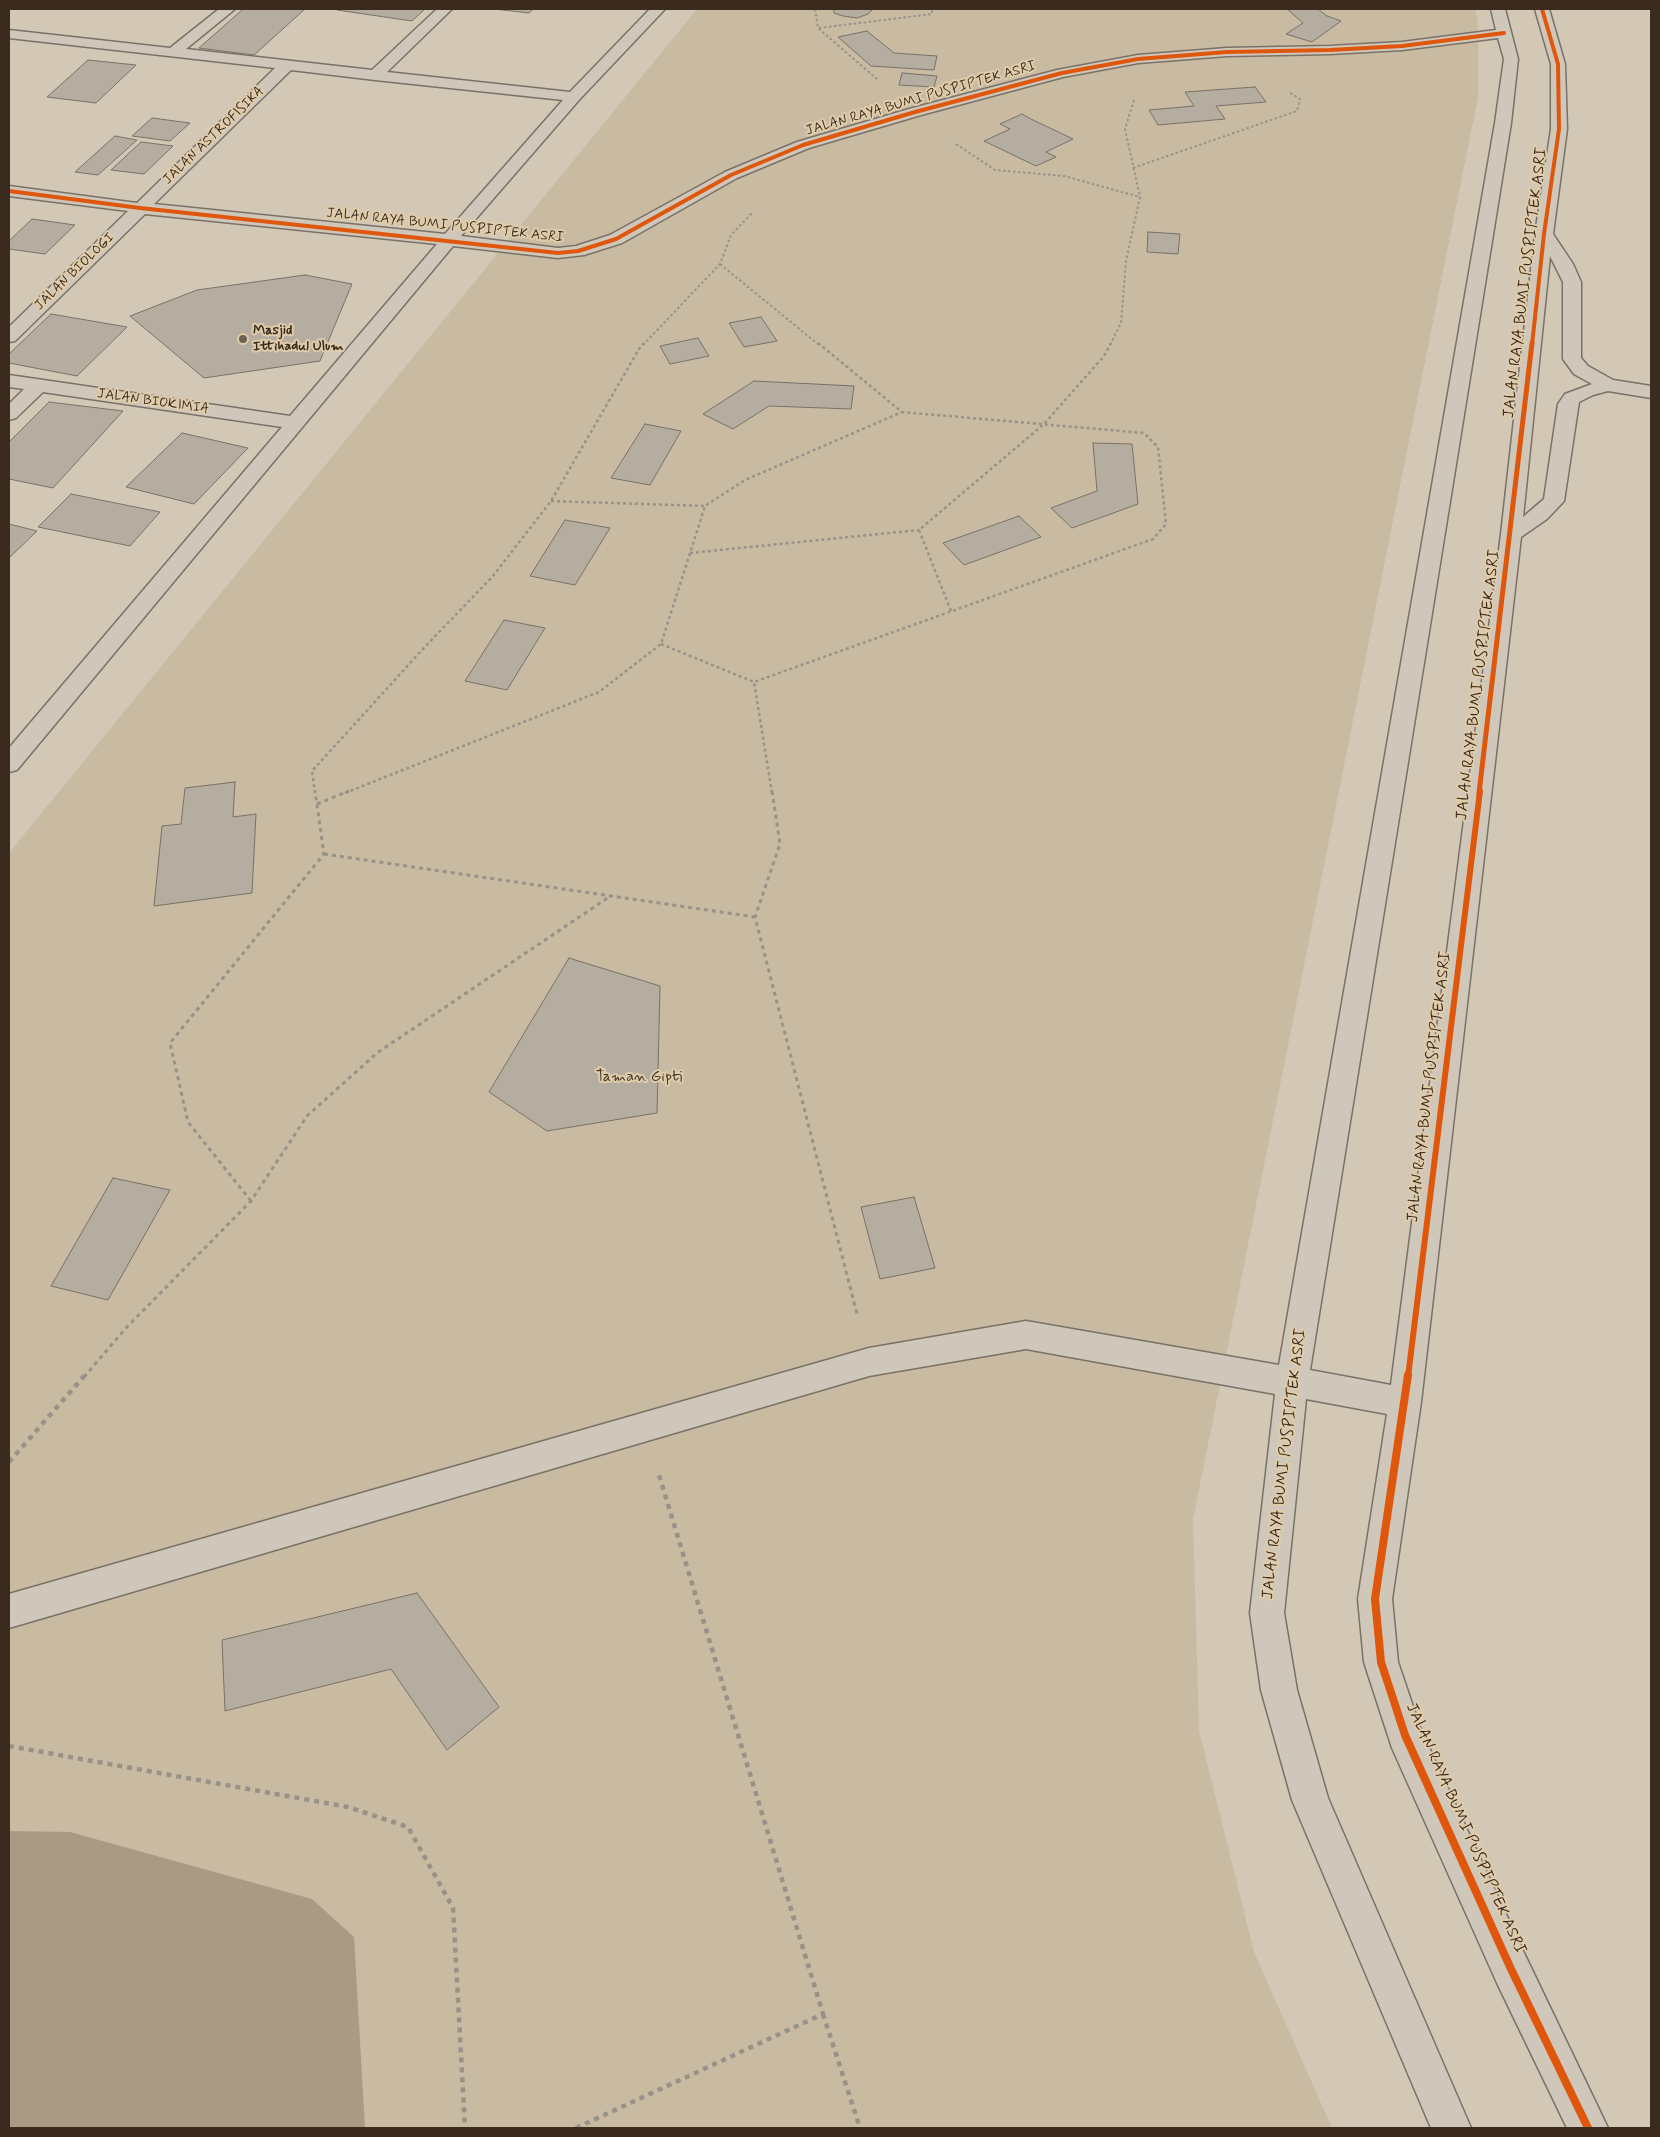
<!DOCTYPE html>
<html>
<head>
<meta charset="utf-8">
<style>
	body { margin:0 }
	#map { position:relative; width:1660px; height:2137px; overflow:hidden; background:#d3c8b6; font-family:Mynerve,sans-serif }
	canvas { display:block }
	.frame { position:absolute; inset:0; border:10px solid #3b2a1e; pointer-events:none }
</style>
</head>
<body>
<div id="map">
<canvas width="1660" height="2137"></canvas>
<div class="frame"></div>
</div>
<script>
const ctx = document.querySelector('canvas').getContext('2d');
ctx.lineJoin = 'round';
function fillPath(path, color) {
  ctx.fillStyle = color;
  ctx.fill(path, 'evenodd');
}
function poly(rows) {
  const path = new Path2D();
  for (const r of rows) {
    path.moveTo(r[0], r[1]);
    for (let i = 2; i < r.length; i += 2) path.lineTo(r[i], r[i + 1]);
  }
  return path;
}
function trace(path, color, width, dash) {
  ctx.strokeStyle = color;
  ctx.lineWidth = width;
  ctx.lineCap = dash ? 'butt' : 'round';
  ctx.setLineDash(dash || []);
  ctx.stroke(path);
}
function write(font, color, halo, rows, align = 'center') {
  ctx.font = font + ' Mynerve,sans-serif';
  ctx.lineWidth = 4;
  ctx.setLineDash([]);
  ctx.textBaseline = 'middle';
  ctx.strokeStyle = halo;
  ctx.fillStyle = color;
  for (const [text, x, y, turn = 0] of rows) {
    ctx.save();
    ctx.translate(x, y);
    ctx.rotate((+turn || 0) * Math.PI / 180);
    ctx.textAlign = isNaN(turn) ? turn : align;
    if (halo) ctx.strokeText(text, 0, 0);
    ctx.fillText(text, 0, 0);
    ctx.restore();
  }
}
fillPath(poly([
	[697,9,1475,9,1478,20,1478,97,1193,1519,1199,1731,1254,1952,1332,2128,9,2128,9,853]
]), '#c9baa2');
fillPath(poly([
	[9,1831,70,1832,312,1899,354,1937,365,2128,9,2128]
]), '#aa9a83');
const building = poly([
	[243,9,305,9,254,55,199,48,243,9],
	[339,9,425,9,412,21,337,10,339,9],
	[494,9,533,9,529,13,494,9],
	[834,9,873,9,868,14,857,18,843,16,834,13,834,9],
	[1287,9,1318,9,1327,16,1341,21,1312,42,1286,34,1303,23,1287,9],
	[867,31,894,53,937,56,934,70,871,66,838,37,867,31],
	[88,60,136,65,96,103,47,97,88,60],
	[902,73,937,76,934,87,899,85,902,73],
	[1255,87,1266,102,1216,106,1225,119,1158,125,1149,110,1194,106,1185,92,1255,87],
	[1022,114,1031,119,1073,139,1046,152,1056,157,1036,166,984,141,1010,129,1000,124,1022,114],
	[152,118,190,123,170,141,132,136,152,118],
	[115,136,137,140,98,175,75,172,115,136],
	[141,142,173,146,144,174,111,170,141,142],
	[32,219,75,225,45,254,9,249,9,241,32,219],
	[1148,232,1180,234,1178,254,1147,252,1148,232],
	[305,275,352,284,320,361,204,378,130,316,197,290,305,275],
	[51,314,127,327,77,376,9,363,9,354,51,314],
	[761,317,777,341,744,347,729,323,761,317],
	[698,338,709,356,670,364,660,346,698,338],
	[754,381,854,386,851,409,769,406,733,429,703,414,754,381],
	[49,402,123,411,53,488,9,479,9,442,49,402],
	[645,424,681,431,650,485,611,478,645,424],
	[182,433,248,448,194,504,126,487,182,433],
	[1093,443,1132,444,1138,504,1072,528,1051,508,1097,491,1093,443],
	[71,494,160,512,130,546,38,527,71,494],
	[1019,516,1041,537,964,565,943,543,1019,516],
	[565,520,610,528,575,585,530,576,565,520],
	[9,524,37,531,9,558,9,524],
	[504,620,545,628,507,690,465,681,504,620],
	[235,782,233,817,256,814,252,893,154,906,162,826,181,824,185,788,235,782],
	[569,958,660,986,657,1113,547,1131,489,1092,569,958],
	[113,1178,170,1190,108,1300,51,1286,113,1178],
	[914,1197,935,1268,880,1279,861,1207,914,1197],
	[417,1593,499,1707,447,1750,391,1669,225,1711,222,1640,417,1593]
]);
fillPath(building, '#b5ada0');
trace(building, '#7a7267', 1);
const minor = poly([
	[219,9,235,9,186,49,372,70,437,9,452,9,387,72,570,92,650,9,665,9,579,100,461,236,558,248,576,246,610,235,725,172,797,142,909,109,1057,70,1138,55,1227,48,1330,46,1402,42,1496,30,1491,9,1505,9,1518,59,1511,123,1310,1370,1391,1385,1501,534,1535,234,1551,129,1551,64,1535,9,1549,9,1565,64,1567,129,1553,234,1573,264,1581,282,1581,358,1588,366,1613,380,1651,386,1651,398,1608,391,1593,395,1579,402,1564,501,1547,519,1521,537,1421,1402,1392,1599,1398,1662,1421,1730,1525,1955,1608,2128,1567,2128,1497,1983,1392,1748,1364,1662,1358,1599,1387,1414,1306,1399,1284,1613,1297,1690,1328,1798,1471,2128,1431,2128,1292,1800,1261,1690,1250,1613,1275,1394,1026,1349,869,1376,9,1628,9,1594,869,1348,1026,1321,1279,1365,1495,123,1504,59,1498,38,1402,50,1330,54,1227,56,1138,63,1063,77,921,115,809,148,737,178,622,243,584,255,558,258,453,246,17,770,9,772,9,748,282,427,43,392,16,418,9,420,9,404,24,389,9,387,9,375,290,416,437,244,145,214,15,341,9,342,9,327,128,211,9,196,9,186,137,203,275,68,9,38,9,30,170,48,219,9],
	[291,70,375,80,563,100,445,234,154,204,291,70],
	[1550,256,1563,282,1563,359,1574,374,1592,384,1565,394,1558,404,1544,499,1523,517,1550,256]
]);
trace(minor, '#7a7267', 3);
trace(poly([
	[815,9,818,28,877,79],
	[819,28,932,14,932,9],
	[956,144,995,170,1064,176,1140,197],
	[1133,168,1297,111,1300,99,1289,92],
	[720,264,819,345],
	[643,345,720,264,731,235,752,213],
	[1110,345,1121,323,1126,261,1140,197,1125,129,1134,100]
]), '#999288', 2, [2.5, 2.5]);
trace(poly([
	[551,501,705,506],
	[690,553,919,530],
	[951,611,919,530,1044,424,1104,356,1111,343],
	[661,644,754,682],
	[315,793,312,771,422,650,493,576,551,501,639,349,644,343],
	[345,793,599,692,661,644,705,506,745,480,902,412],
	[772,793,754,682,1153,539,1166,524,1158,447,1144,433,902,412,818,343]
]), '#999288', 2.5, [3, 3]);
trace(poly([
	[772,791,780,844,755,917,857,1314],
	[317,804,349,791],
	[324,854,755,917],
	[251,1201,188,1122,170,1043,324,854,315,791],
	[84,1377,126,1328,251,1201,307,1116,377,1053,609,897]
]), '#999288', 3, [4, 4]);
trace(poly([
	[9,1462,85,1375],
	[9,1746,348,1807,408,1827,453,1908,465,2128],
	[823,2014,860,2128],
	[576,2128,823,2014,659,1475]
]), '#999288', 4.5, [5, 5]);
fillPath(minor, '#cfc7ba');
trace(poly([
	[9,191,140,208,558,253,578,251,616,239,731,175,803,145,915,112,1062,73,1138,59,1227,52,1330,50,1402,46,1504,33],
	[1532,345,1544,234,1559,129,1558,64,1542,9]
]), '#df570d', 4);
trace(poly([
	[1479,793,1532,343]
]), '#df570d', 5);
trace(poly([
	[1408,1377,1480,791]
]), '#df570d', 6);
trace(poly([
	[1408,1375,1375,1599,1381,1662,1405,1735,1511,1969,1588,2128]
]), '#df570d', 8);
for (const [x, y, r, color] of [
	[243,339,5,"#706153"]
]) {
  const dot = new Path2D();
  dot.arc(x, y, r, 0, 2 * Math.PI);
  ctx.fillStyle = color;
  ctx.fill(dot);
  trace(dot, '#dfccaa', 2);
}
write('14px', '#3b2a1e', '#dfccaa', [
	["JALAN RAYA BUMI PUSPIPTEK ASRI",921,99,-16],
	["JALAN ASTROFISIKA",214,136,-44],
	["JALAN RAYA BUMI PUSPIPTEK ASRI",445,226,6],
	["JALAN BIOLOGI",75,272,-44],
	["JALAN BIOKIMIA",153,402,8]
]);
write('bold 14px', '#3b2a1e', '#dfccaa', [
	["Masjid",253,331],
	["Ittihadul Ulum",253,347]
], 'left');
write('16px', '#3b2a1e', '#dfccaa', [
	["JALAN RAYA BUMI PUSPIPTEK ASRI",1526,283,-83],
	["JALAN RAYA BUMI PUSPIPTEK ASRI",1479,685,-83],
	["JALAN RAYA BUMI PUSPIPTEK ASRI",1430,1087,-83],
	["JALAN RAYA BUMI PUSPIPTEK ASRI",1285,1464,-83],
	["JALAN RAYA BUMI PUSPIPTEK ASRI",1465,1829,66]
]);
write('16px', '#48372a', '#dfccaa', [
	["Taman Gipti",639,1078]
]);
</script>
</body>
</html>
